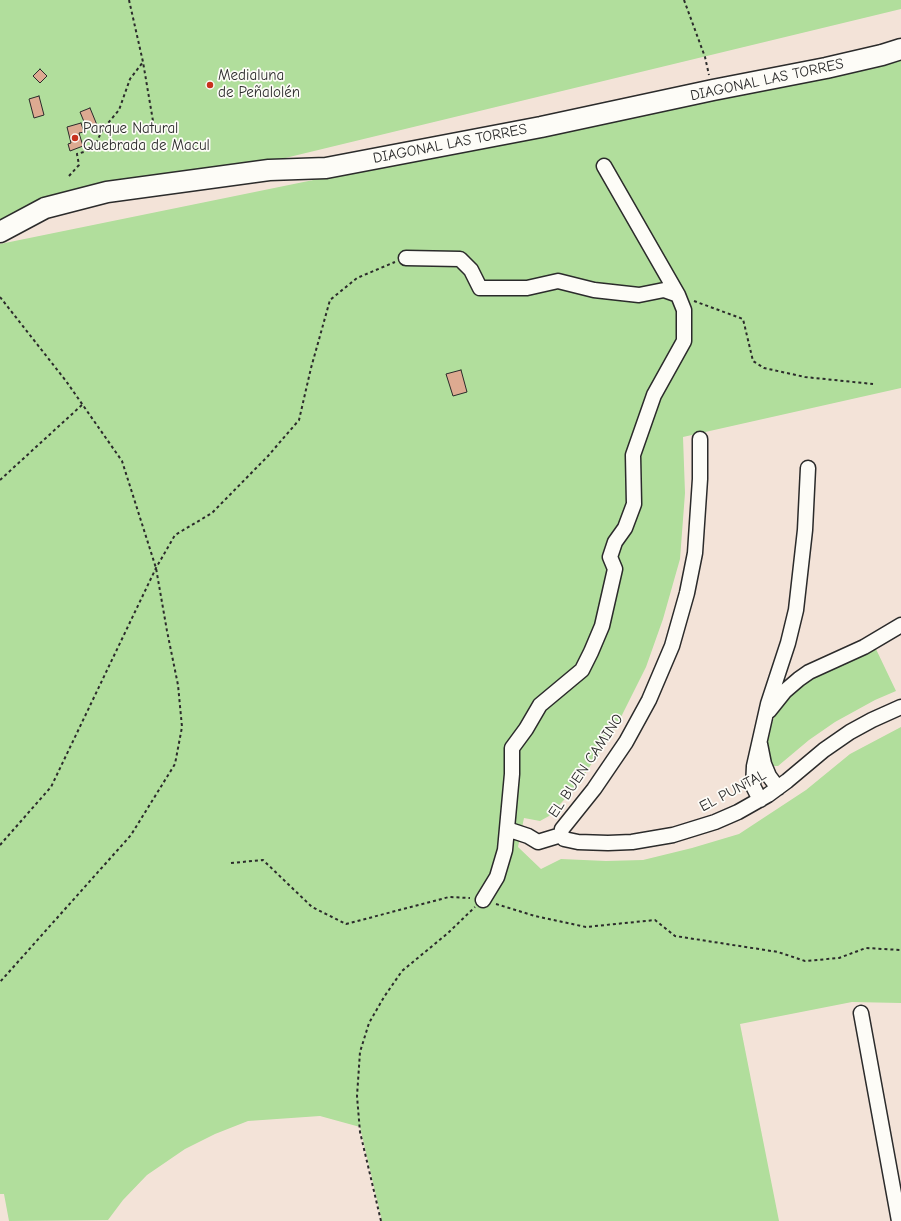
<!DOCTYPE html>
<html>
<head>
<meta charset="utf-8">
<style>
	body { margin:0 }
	canvas { display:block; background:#f3e3d8 }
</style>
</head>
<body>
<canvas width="901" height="1221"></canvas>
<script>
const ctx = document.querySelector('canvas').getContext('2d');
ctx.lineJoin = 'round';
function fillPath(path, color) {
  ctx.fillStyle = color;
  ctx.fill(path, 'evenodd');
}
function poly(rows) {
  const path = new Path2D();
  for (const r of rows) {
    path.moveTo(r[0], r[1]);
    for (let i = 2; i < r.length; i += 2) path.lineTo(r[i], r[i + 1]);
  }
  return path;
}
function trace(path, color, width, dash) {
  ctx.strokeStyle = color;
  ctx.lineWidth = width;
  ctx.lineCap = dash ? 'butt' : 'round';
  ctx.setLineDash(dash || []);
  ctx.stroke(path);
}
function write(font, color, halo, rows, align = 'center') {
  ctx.font = font + ' "Comic Neue",sans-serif';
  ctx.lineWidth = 3.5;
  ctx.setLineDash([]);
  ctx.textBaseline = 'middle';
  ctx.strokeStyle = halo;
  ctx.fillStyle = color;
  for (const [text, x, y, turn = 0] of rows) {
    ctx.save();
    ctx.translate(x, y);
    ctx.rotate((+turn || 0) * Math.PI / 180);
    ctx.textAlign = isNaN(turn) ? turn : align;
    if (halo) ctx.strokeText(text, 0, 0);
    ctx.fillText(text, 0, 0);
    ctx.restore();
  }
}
fillPath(poly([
	[0,0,901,0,901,9,0,227],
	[901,60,901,388,683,437,685,493,680,559,663,619,646,667,615,729,576,787,549,816,540,821,524,818,518,847,541,869,561,859,606,861,643,860,692,848,739,834,806,790,850,754,901,727,901,1003,852,1002,740,1024,779,1221,382,1221,360,1127,320,1116,248,1121,215,1134,185,1149,147,1175,123,1200,108,1220,9,1221,4,1194,0,1194,0,244],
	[875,647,896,691,875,700,835,722,809,740,778,766,772,766,767,756,767,741,769,731,775,715,787,698,804,682]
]), '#b1de9c');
const building = poly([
	[40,69,47,76,40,83,33,76,40,69],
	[39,96,44,115,34,118,29,99,39,96],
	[90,108,97,125,87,129,80,112,90,108],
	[81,123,84,132,79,133,83,146,70,151,68,144,71,143,67,127,81,123],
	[461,370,467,392,453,396,446,374,461,370]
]);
fillPath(building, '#ddaa91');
trace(building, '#2b2b2b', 1);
const street = poly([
	[406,258,460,259,471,270,480,288,527,288,558,281,594,290,639,295,664,290,678,295],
	[769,711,785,691,799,679,809,672,864,647,901,625],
	[760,744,764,764,769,776,778,788],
	[760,800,753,786,754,766,768,704,788,643,796,610,805,530,808,468],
	[507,829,528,836,538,842,561,835],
	[561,835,562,829,594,789,626,742,649,700,672,646,687,593,695,553,700,479,700,439],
	[561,835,564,839,578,842,608,843,632,842,673,835,715,822,738,812,768,795,787,781,824,750,850,732,872,720,901,707],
	[483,900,497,877,505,850,512,774,512,748,526,729,540,705,582,670,591,652,602,626,615,569,610,557,615,542,625,528,634,504,633,455,654,395,684,341,684,310,678,295,604,166],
	[861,1013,899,1221]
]);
const secondary = poly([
	[0,232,45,208,107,192,269,170,326,168,541,127,713,90,826,68,882,55,901,49]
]);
trace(street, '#2b2b2b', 17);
trace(secondary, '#2b2b2b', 23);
trace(poly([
	[129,0,143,62,154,127],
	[684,0,705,57,709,75],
	[96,143,103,129,119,110,130,79,143,62],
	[69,176,79,165,77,154,97,148],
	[0,297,66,381,122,461,156,568,167,631,178,685,182,727,175,764,131,835,0,982],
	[694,301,743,319,753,361,764,368,805,377,873,384],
	[0,480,83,404],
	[0,845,51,787,156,568,175,535,212,513,268,456,299,420,311,368,330,300,357,278,395,262],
	[231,863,263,860,312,907,346,924,449,897,470,898],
	[496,904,535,916,586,927,655,920,675,936,778,952,805,961,839,958,866,948,901,950],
	[381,1221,360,1132,357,1096,360,1052,369,1023,384,997,402,971,448,933,475,907]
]), '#2b2b2b', 2, [3, 3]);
trace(street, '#fdfcf7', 14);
trace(secondary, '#fdfcf7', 20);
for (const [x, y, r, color] of [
	[210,85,4,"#c8321e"],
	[75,138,4,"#c8321e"]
]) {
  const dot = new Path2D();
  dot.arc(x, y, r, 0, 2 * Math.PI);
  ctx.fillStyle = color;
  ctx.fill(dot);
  trace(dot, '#fdfcf7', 1.5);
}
write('15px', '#2b2b2b', '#fdfcf7', [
	["Medialuna",218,76],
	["de Peñalolén",218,93],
	["Parque Natural",83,129],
	["Quebrada de Macul",83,146]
], 'left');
write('15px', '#2b2b2b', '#fdfcf7', [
	["DIAGONAL LAS TORRES",767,80,-12],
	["DIAGONAL LAS TORRES",450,144,-11],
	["EL BUEN CAMINO",586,766,-56],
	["EL PUNTAL",733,791,-28]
]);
</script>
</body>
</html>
